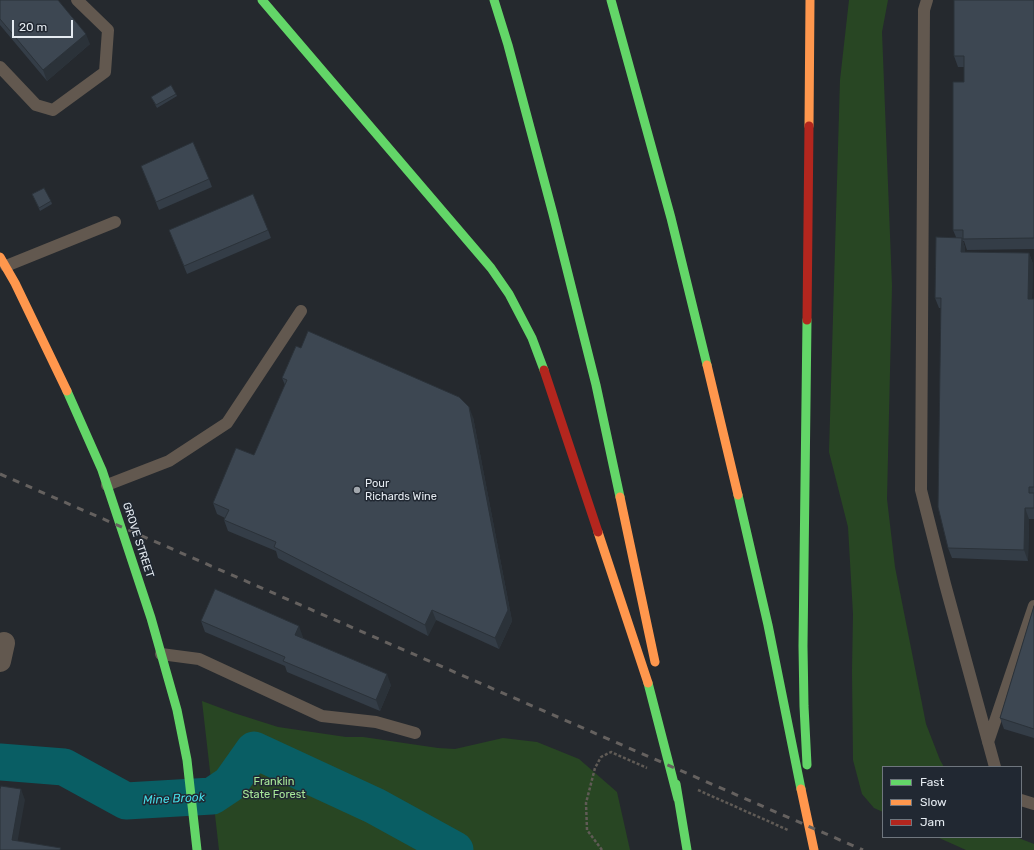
<!DOCTYPE html>
<html>
<head>
<meta charset="utf-8">
<style>
	body { margin:0 }
	#map { position:relative; width:1034px; height:850px; overflow:hidden; background:#25292e; font-family:Rubik,sans-serif }
	canvas { display:block }
	.legend { position:absolute; left:882px; top:766px; width:140px; height:72px; box-sizing:border-box; background:#212832; border:1px solid #6f767e; margin:0; padding:5px 7px; list-style:none; font-size:12px; color:#e5ebf1 }
	.legend li { display:flex; align-items:center; gap:8px; height:20px }
	.legend b { width:20px; border:1px solid #6f767e }
	.scale { position:absolute; left:12px; top:20px; width:61px; height:18px; box-sizing:border-box; border:2px solid #e5ebf1; border-top:0; padding-left:5px; font-size:12px; line-height:14px; white-space:nowrap; color:#e5ebf1; -webkit-text-stroke:3px #212832; paint-order:stroke }
</style>
</head>
<body>
<div id="map">
<canvas width="1034" height="850"></canvas>
<ul class="legend">
<li><b style="height:5px;background:#63d668"></b>Fast</li>
<li><b style="height:5px;background:#ff974d"></b>Slow</li>
<li><b style="height:5px;background:#b3261e"></b>Jam</li>
</ul>
<div class="scale">20 m</div>
</div>
<script>
const ctx = document.querySelector('canvas').getContext('2d');
ctx.lineJoin = 'round';
function fillPath(path, color) {
  ctx.fillStyle = color;
  ctx.fill(path, 'evenodd');
}
function poly(rows) {
  const path = new Path2D();
  for (const r of rows) {
    path.moveTo(r[0], r[1]);
    for (let i = 2; i < r.length; i += 2) path.lineTo(r[i], r[i + 1]);
  }
  return path;
}
function trace(path, color, width, dash) {
  ctx.strokeStyle = color;
  ctx.lineWidth = width;
  ctx.lineCap = dash ? 'butt' : 'round';
  ctx.setLineDash(dash || []);
  ctx.stroke(path);
}
function write(font, color, halo, rows, align = 'center') {
  ctx.font = font + ' Rubik,sans-serif';
  ctx.lineWidth = 3;
  ctx.setLineDash([]);
  ctx.textBaseline = 'middle';
  ctx.strokeStyle = halo;
  ctx.fillStyle = color;
  for (const [text, x, y, turn = 0] of rows) {
    ctx.save();
    ctx.translate(x, y);
    ctx.rotate((+turn || 0) * Math.PI / 180);
    ctx.textAlign = isNaN(turn) ? turn : align;
    if (halo) ctx.strokeText(text, 0, 0);
    ctx.fillText(text, 0, 0);
    ctx.restore();
  }
}
fillPath(poly([
	[849,0,888,0,882,32,892,286,887,499,895,567,926,724,940,760,944,767,883,767,883,812,874,808,862,794,853,760,852,671,853,614,848,527,829,452,840,80],
	[202,701,234,713,278,727,346,737,363,737,438,748,455,749,503,738,537,742,579,759,617,792,630,850,219,850],
	[937,837,1016,837,1034,844,1034,850,966,850]
]), '#284623');
trace(poly([
	[0,762,64,767,126,801,212,796,230,784,254,750,375,806,455,850]
]), '#095e64', 37);
trace(poly([
	[698,790,788,830],
	[602,850,587,830,586,803,595,768,601,757,611,752,647,768]
]), '#605b56', 2.5, [3, 2]);
trace(poly([
	[927,0,924,10,921,490,945,584,995,767],
	[0,67,36,105,53,110,105,72,108,30,77,0],
	[6,266,115,222],
	[107,485,169,461,227,423,301,311],
	[161,654,199,659,322,716,376,722,415,733],
	[988,742,1034,606],
	[1021,800,1034,804]
]), '#62584f', 12);
trace(poly([
	[0,661,4,643]
]), '#62584f', 22);
trace(poly([
	[262,0,491,268,509,294,532,338,544,370],
	[494,0,508,45,553,214,596,385,620,497],
	[611,0,671,218,707,365],
	[807,320,803,646,804,706,807,765],
	[67,391,102,470,151,618,177,710,187,760,197,850],
	[738,495,768,625,801,789],
	[648,683,678,799],
	[676,784,687,850]
]), '#63d668', 9);
trace(poly([
	[809,126,810,0],
	[0,257,15,283,67,391],
	[707,365,738,495],
	[620,497,655,662],
	[598,532,648,683],
	[801,789,814,850]
]), '#ff974d', 9);
trace(poly([
	[807,320,809,126],
	[544,370,598,532]
]), '#b3261e', 9);
trace(poly([
	[0,474,863,850]
]), '#65615f', 3, [7, 7]);
fillPath(poly([
	[0,0,90,44,47,81,0,25],
	[1034,0,1034,249,967,250,964,241,963,241,965,248,965,252,1029,253,1033,264,1032,299,1034,299,1034,519,1029,519,1028,561,952,558,948,548,941,308,939,308,935,298,956,237,953,230,964,82,964,67,958,67,954,56],
	[176,94,177,96,157,108,151,97],
	[141,166,209,179,212,187,159,210],
	[32,194,51,201,52,204,40,211],
	[169,230,268,230,271,238,187,274],
	[282,378,473,417,512,621,499,649,436,620,428,636,278,558,276,551,228,531,224,520,225,518,217,514,213,503,254,455,285,385],
	[1034,606,1034,738,1004,729,1000,718],
	[201,621,303,637,303,638,391,685,380,711,287,672,285,666,205,632]
]), '#343d47');
fillPath(poly([
	[86,34,90,44,47,81,43,70],
	[962,238,965,248,965,263,961,252],
	[1029,253,1033,264,1032,310,1028,299],
	[469,407,473,417,512,621,499,649,495,638],
	[1025,508,1029,519,1028,561,1024,550],
	[432,610,436,620,428,636,425,625],
	[299,626,303,637,299,645,295,635],
	[387,674,391,685,380,711,376,700],
	[21,789,25,800,16,850,12,840]
]), '#2b3239');
const building = poly([
	[0,0,58,0,86,34,43,70,0,19,0,0],
	[954,0,1034,0,1034,238,963,239,963,230,953,230,953,82,964,82,964,56,954,56,954,0],
	[171,85,176,94,156,105,151,97,171,85],
	[193,142,209,179,156,202,141,166,193,142],
	[44,188,51,201,39,208,32,194,44,188],
	[253,194,268,230,184,266,169,230,253,194],
	[936,237,962,238,961,252,1029,253,1028,299,1034,299,1034,487,1029,487,1029,493,1034,493,1034,508,1025,508,1024,550,948,548,938,507,941,298,935,298,936,237],
	[308,331,459,397,469,407,508,610,495,638,432,610,425,625,274,547,276,542,224,520,229,510,213,503,236,448,254,455,287,380,282,378,296,346,301,348,308,331],
	[215,589,299,626,295,635,387,674,376,700,283,661,285,657,201,621,215,589],
	[1034,606,1034,729,1000,718,1034,606],
	[1,786,21,789,12,840,61,848,60,850,0,850,0,789,1,786]
]);
fillPath(building, '#3d4752');
trace(building, '#2b3239', 1);
for (const [x, y, r, color] of [
	[357,490,4,"#a2a7ad"]
]) {
  const dot = new Path2D();
  dot.arc(x, y, r, 0, 2 * Math.PI);
  ctx.fillStyle = color;
  ctx.fill(dot);
  trace(dot, '#212832', 1.5);
}
write('11px', '#e5ebf1', '#212832', [
	["Pour",365,484],
	["Richards Wine",365,497]
], 'left');
write('11px', '#e5ebf1', '#212832', [
	["GROVE STREET",138,540,72]
]);
write('11px', '#a8e999', '#212832', [
	["Franklin",274,782],
	["State Forest",274,795]
]);
write('italic 12px', '#45dde8', '#212832', [
	["Mine Brook",174,799,-3]
]);
</script>
</body>
</html>
